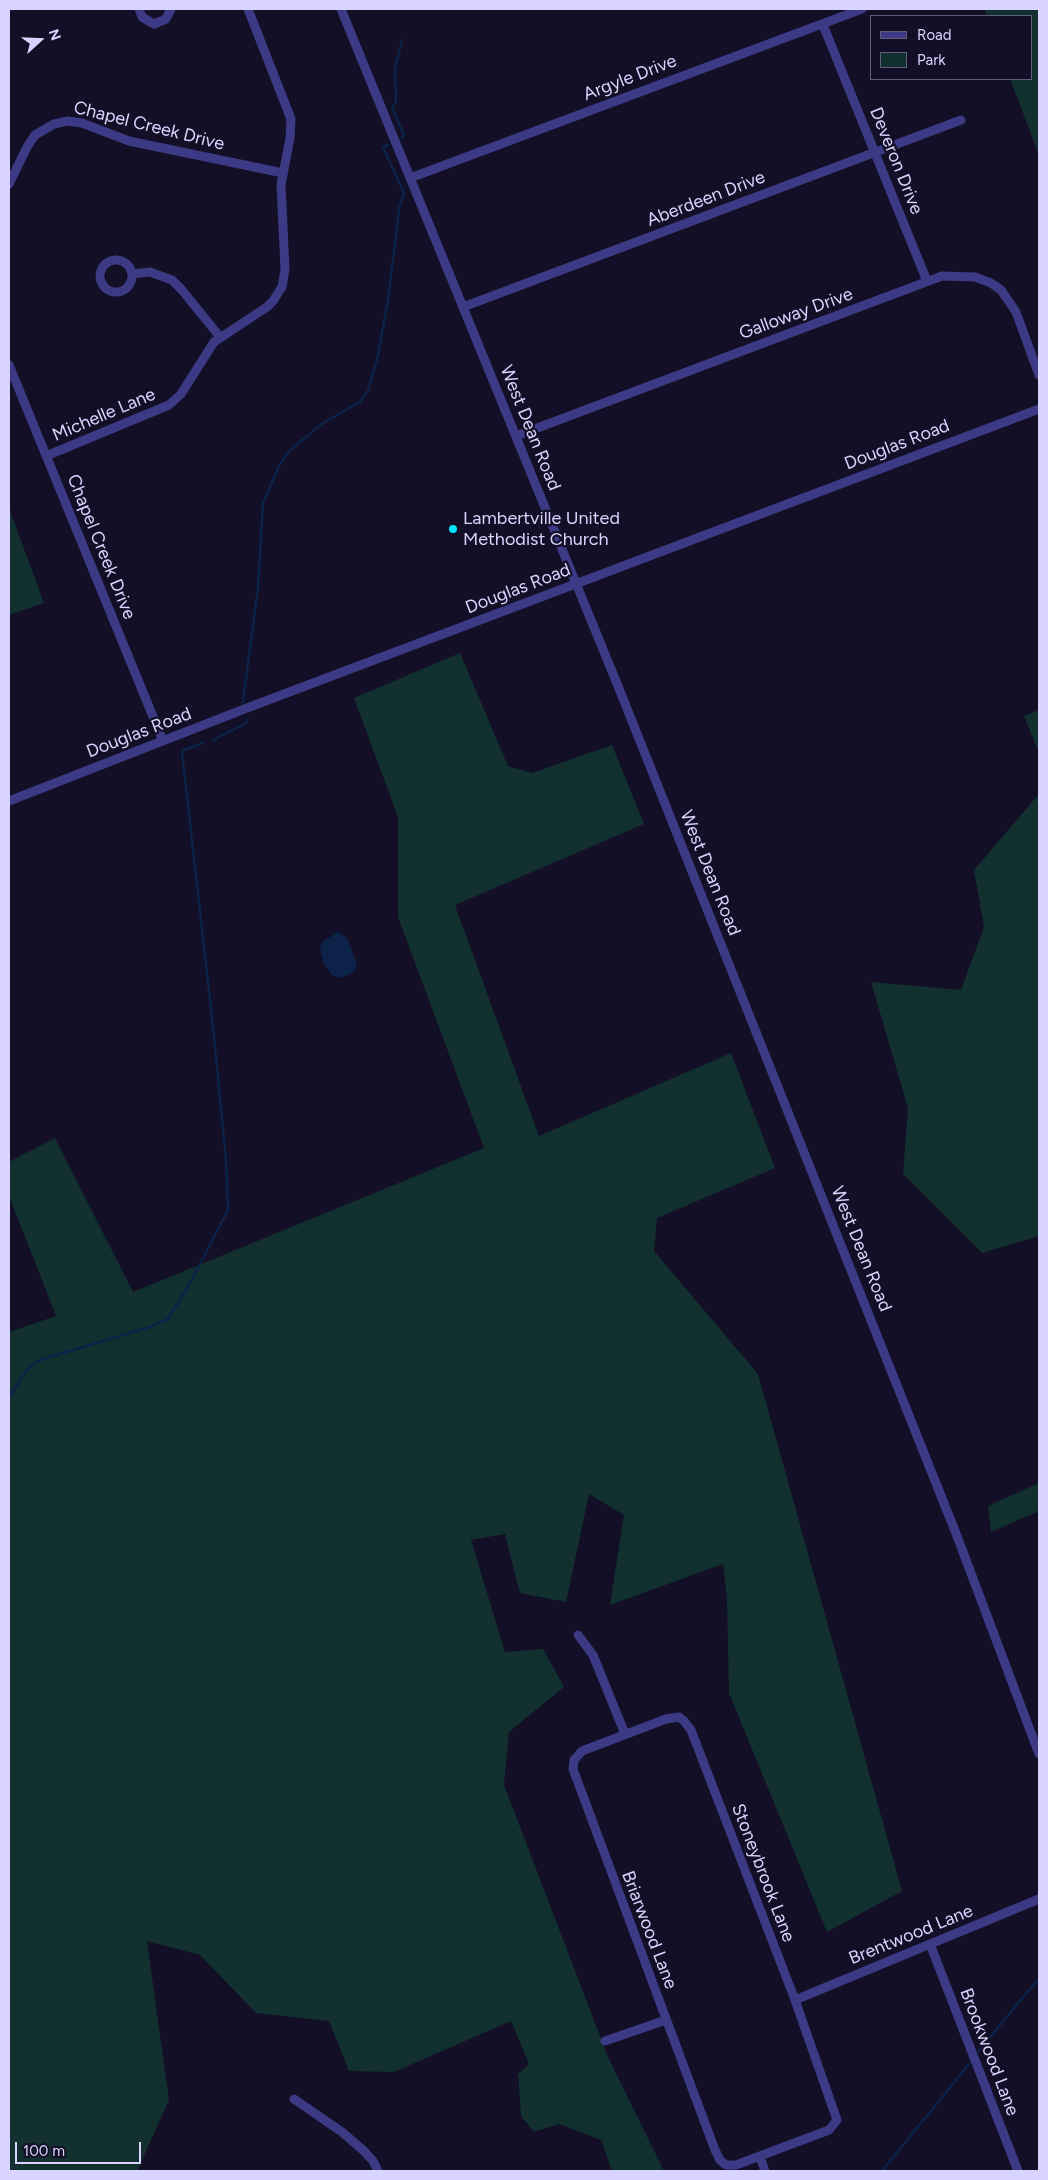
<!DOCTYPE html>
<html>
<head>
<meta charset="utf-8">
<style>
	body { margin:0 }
	#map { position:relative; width:1048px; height:2180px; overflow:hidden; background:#130f26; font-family:Figtree,sans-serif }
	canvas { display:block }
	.frame { position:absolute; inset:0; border:10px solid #d9d4ff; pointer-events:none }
	.legend { position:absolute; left:870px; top:15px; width:162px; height:65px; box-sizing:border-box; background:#130f26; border:1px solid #625e7d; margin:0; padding:6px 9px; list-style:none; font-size:15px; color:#d9d4ff }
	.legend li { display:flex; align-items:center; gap:10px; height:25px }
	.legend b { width:25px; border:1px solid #625e7d }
	.north { position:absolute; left:15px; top:15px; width:50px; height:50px; -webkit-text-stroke:4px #130f26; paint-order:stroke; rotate:70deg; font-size:14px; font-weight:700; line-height:20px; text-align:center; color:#d9d4ff }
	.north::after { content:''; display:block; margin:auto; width:18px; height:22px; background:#d9d4ff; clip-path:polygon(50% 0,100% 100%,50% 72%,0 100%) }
	.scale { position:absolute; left:15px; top:2142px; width:126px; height:22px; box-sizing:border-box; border:2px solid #d9d4ff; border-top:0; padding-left:6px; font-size:15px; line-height:18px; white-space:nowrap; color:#d9d4ff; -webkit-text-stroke:4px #130f26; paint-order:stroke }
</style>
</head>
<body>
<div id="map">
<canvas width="1048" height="2180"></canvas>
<div class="frame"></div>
<ul class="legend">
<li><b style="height:6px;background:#3d3a85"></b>Road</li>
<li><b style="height:14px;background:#12302f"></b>Park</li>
</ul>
<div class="north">N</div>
<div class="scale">100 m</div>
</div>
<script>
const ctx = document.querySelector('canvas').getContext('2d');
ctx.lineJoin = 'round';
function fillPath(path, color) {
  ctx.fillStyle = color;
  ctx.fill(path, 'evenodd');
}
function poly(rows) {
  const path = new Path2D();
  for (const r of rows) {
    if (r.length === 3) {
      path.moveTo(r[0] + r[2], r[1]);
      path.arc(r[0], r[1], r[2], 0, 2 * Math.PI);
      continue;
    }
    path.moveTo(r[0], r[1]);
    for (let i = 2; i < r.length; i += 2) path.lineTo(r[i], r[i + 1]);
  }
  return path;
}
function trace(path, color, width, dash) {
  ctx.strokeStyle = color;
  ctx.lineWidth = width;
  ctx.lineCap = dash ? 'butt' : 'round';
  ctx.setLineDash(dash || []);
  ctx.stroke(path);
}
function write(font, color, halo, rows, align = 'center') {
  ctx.font = font + ' Figtree,sans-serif';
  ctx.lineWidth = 4.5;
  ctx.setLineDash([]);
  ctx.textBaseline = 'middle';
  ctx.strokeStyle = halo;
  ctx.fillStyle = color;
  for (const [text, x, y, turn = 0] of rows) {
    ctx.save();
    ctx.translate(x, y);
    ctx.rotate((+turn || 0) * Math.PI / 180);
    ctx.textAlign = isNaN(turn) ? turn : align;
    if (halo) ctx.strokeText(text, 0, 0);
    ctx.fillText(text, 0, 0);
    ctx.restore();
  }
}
fillPath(poly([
	[984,9,1039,9,1039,155,1010,79,1032,79,1032,16,987,16],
	[9,508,44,603,9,615],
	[460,653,508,766,532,773,612,745,644,824,455,905,539,1136,731,1053,775,1168,657,1218,654,1251,758,1374,902,1891,827,1932,729,1693,727,1599,723,1564,610,1605,624,1515,589,1494,566,1602,520,1593,505,1534,471,1540,505,1652,543,1649,564,1687,509,1732,504,1785,608,2057,664,2171,612,2171,601,2140,559,2124,534,2132,521,2116,518,2074,529,2064,511,2021,394,2072,349,2071,329,2021,256,2013,200,1955,147,1941,169,2100,137,2171,9,2171,9,1332,56,1316,9,1196,9,1162,55,1138,133,1292,484,1148,398,917,398,817,354,698],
	[1039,710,1039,753,1024,716],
	[1039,794,1039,1236,982,1253,903,1174,908,1108,871,982,961,990,984,927,974,870],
	[1039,1483,1039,1511,991,1532,988,1506]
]), '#12302f');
fillPath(poly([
	[338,932,347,938,357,964,353,973,340,978,333,976,324,964,320,949,322,942]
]), '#0c2248');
trace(poly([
	[402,138,404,135,392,108,396,101,395,69,402,40],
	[243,702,258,587,263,503,279,466,289,451,323,423,360,402,368,391,378,355,388,300,399,209,404,193,383,147,388,145],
	[213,740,245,724,248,719],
	[9,1397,27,1370,34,1363,46,1358,150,1327,168,1319,189,1285,228,1210,226,1160,212,1017,182,753,184,750,203,743],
	[978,2052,1039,1978],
	[882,2171,969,2064]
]), '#0c2248', 2.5);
trace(poly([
	[139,9,142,17,154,24,166,19,171,9],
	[341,9,618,686,957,1536,1039,1754],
	[823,25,927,281],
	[410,178,862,9],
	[9,184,27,147,35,135,54,124,68,121,82,123,129,141,283,173],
	[116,276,16],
	[132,274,150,272,172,280,182,290,220,337],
	[463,307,961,120],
	[9,365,163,741],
	[516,436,942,276,975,277,991,283,1001,290,1016,312,1039,375],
	[46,456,169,405,181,394,214,342,267,307,273,301,282,287,285,269,281,185,290,138,291,119,248,9],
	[9,801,247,708,1039,409],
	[578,1635,593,1655,625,1734],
	[679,1717,684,1721,691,1730,795,2000,837,2120,829,2130,736,2165,726,2165,720,2160,715,2150,573,1769,574,1760,582,1751,666,1719,679,1717],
	[930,1944,1018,2171],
	[795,2000,1039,1899],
	[605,2041,666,2020],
	[294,2099,342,2132,364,2151,373,2161,378,2171],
	[760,2157,765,2171]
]), '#3d3a85', 9);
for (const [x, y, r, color] of [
	[453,529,5,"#00e5ff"]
]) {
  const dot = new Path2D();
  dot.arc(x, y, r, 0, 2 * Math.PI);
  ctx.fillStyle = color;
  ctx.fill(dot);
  trace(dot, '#130f26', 2);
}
write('18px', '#d9d4ff', '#130f26', [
	["Argyle Drive",630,78,-21],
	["Chapel Creek Drive",149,126,14],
	["Deveron Drive",896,161,68],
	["Aberdeen Drive",706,199,-21],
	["Galloway Drive",796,314,-20],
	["Michelle Lane",104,415,-23],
	["West Dean Road",530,428,68],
	["Douglas Road",897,445,-21],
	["Chapel Creek Drive",101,547,68],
	["Douglas Road",518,589,-21],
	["Douglas Road",139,733,-21],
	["West Dean Road",710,873,68],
	["West Dean Road",861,1249,68],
	["Stoneybrook Lane",763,1873,69],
	["Briarwood Lane",649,1930,69],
	["Brentwood Lane",911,1935,-22],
	["Brookwood Lane",989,2052,69]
]);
write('18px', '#d9d4ff', '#130f26', [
	["Lambertville United",463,519],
	["Methodist Church",463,540]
], 'left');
</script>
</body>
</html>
